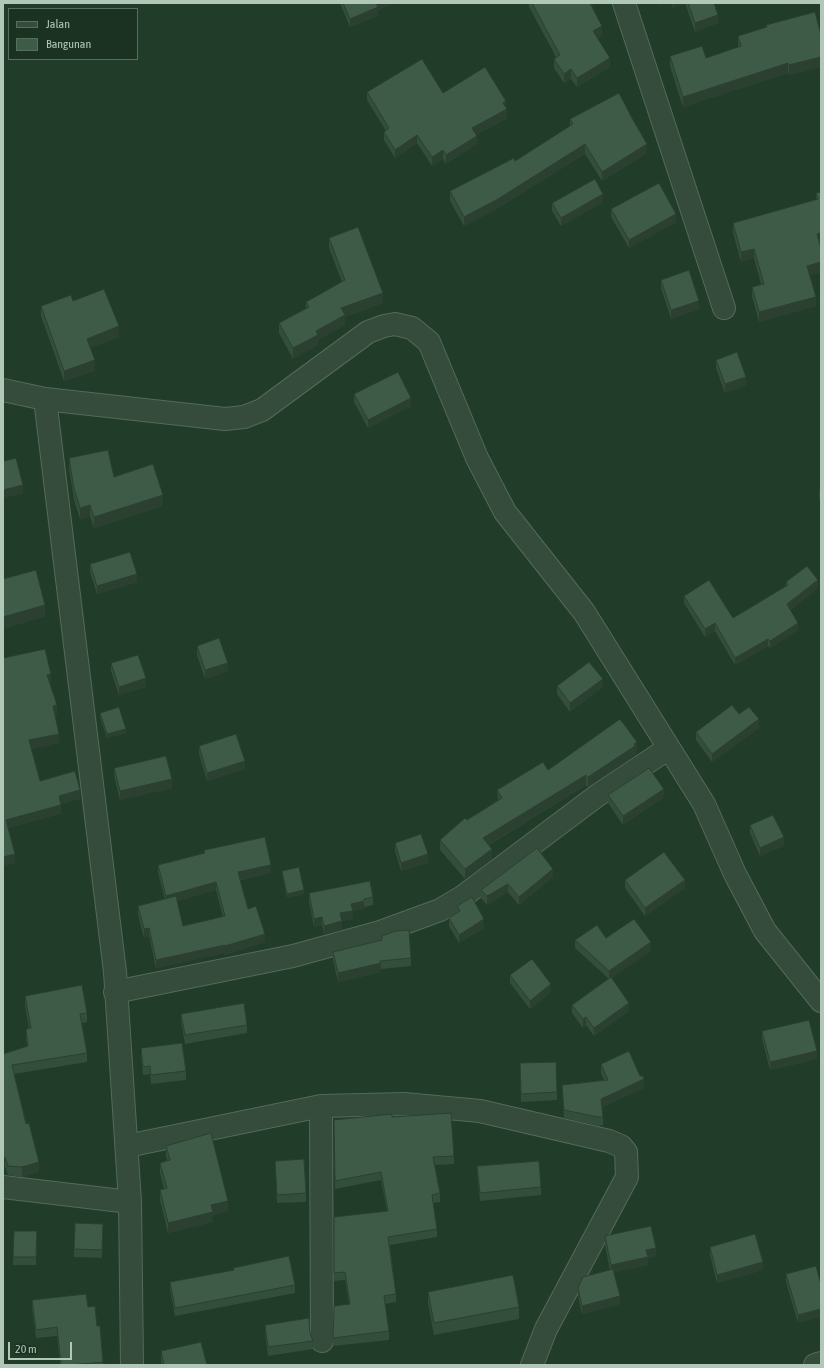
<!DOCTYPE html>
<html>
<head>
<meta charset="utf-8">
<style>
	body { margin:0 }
	#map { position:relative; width:824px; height:1368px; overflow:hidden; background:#213c28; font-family:"Asap Condensed",sans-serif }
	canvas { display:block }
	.frame { position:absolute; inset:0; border:4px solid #b1c8b8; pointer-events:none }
	.legend { position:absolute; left:8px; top:8px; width:130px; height:52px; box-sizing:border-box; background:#1b3121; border:1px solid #576d5d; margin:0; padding:5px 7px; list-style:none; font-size:12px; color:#b1c8b8 }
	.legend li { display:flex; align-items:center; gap:8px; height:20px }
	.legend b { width:20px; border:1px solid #576d5d }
	.scale { position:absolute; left:8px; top:1342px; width:64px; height:18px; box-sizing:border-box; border:2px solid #b1c8b8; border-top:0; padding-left:5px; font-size:12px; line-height:14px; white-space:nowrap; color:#b1c8b8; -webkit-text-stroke:3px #1b3121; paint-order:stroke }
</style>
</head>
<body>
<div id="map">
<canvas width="824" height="1368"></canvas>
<div class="frame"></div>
<ul class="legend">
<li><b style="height:5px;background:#354c3c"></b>Jalan</li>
<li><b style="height:11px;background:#3d5b46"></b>Bangunan</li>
</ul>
<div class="scale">20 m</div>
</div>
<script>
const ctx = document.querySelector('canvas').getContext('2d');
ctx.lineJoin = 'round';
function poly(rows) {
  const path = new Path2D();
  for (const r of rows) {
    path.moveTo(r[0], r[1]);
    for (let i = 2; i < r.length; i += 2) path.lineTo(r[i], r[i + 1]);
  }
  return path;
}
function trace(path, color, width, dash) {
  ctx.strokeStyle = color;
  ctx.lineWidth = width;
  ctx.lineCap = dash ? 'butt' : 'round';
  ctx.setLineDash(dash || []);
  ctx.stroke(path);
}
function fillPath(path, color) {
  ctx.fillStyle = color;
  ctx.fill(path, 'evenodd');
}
const minor = poly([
	[624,3,724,308],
	[3,390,45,399,115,972,130,1202,132,1365],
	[45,399,225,419,244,417,262,410,368,332,384,326,395,324,412,328,429,342,477,458,505,512,584,612,704,804,735,874,765,931,821,1001],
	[115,992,293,956,380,932,440,910,462,897,598,795,669,748],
	[321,1106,322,1341],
	[127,1146,321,1106,404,1104,480,1111,609,1141,621,1146,626,1152,627,1177,546,1329,532,1365],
	[3,1187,130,1202],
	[815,1365,821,1363]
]);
trace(minor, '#546a5a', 24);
trace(minor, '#354c3c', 22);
fillPath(poly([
	[340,3,393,3,378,10,378,16,350,27],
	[529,3,597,3,592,6,602,36,598,38,610,67,577,87,571,79,564,83,554,68,554,59,556,57,529,7],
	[671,3,714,3,718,23,695,32,685,3,673,8],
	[766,25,821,35,821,67,789,75,788,73,683,107,670,66,670,56,706,58,738,47,738,36,766,27],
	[367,92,443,93,506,108,507,118,476,135,477,144,446,164,443,159,432,166,417,143,395,158,384,140,384,132,386,131,367,100],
	[570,119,647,153,602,181,585,154,498,208,464,226,450,201,450,191,515,161,570,126],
	[821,192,820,243,821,248,821,272,810,275,816,306,759,322,752,296,752,287,761,284,754,258,741,262,733,233,733,223,816,200,816,193],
	[603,202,561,226,552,211,552,203],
	[611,209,676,222,629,248,611,217],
	[329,238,383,303,345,317,345,325,318,340,318,345,293,359,279,333,279,323,306,308,306,302,342,282,329,248],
	[661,280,699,309,671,319,661,288],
	[73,301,119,337,90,348,95,371,64,381,41,316,41,306],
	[716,360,746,385,725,393,716,368],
	[354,394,411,406,368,428,354,402],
	[69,458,114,477,163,506,94,528,90,516,80,519,74,500,69,469],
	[819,489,821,489,821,504,819,497],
	[90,564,137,582,97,594,90,572],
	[786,582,818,588,790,610,798,630,770,648,768,646,735,665,715,631,705,637,684,603,684,596,733,618,786,586],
	[197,646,228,671,205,679,197,655],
	[111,663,146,687,119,695,111,671],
	[557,686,603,687,570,712,557,694],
	[100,713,126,733,107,738,100,717],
	[739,714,759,728,712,762,696,740,696,732],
	[199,746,245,769,207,781,199,754],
	[637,752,635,754,635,756,588,787,586,785,489,845,492,859,465,879,440,850,440,840,467,820,498,801,497,790,548,770],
	[114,768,172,788,120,800,114,776],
	[608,795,664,797,623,825,608,803],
	[750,825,784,846,760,856,750,833],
	[395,843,428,863,401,871,395,851],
	[537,848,553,877,519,905,508,892,487,905,481,898,481,890],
	[204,850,271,873,240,880,248,909,265,942,225,955,225,953,156,968,149,936,144,938,138,915,138,906,165,899,158,873,158,865,204,853],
	[216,890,223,917,183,926,177,901],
	[282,871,304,894,287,898,282,875],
	[625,880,685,888,645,916,625,888],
	[309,893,373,897,373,905,364,907,364,909,353,911,353,919,342,921,342,930,324,934,322,925,314,927,309,902],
	[457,906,484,928,459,943,449,926,449,918,457,913],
	[606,938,651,951,611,978,629,1011,594,1036,586,1025,583,1028,572,1013,572,1005,609,979,575,948,575,940],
	[333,952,411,958,411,966,381,969,381,972,338,982,333,960],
	[510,975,551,992,530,1009,510,983],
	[25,996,87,1013,87,1022,82,1023,87,1053,87,1062,14,1074,39,1172,22,1177,8,1175,5,1167,3,1167,3,1054,27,1046,26,1039,26,1029,29,1029,25,1006],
	[181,1014,247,1025,247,1033,185,1044,181,1022],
	[762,1031,817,1059,770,1070,762,1039],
	[141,1048,186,1071,186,1080,151,1084,150,1074,143,1075,141,1057],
	[601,1064,644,1088,602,1107,603,1117,603,1125,598,1126,564,1118,562,1093,562,1085,604,1080,601,1073],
	[520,1071,557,1092,557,1100,521,1102],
	[392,1117,454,1156,454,1164,435,1165,440,1193,440,1202,433,1203,437,1229,437,1237,390,1245,396,1294,396,1302,385,1304,389,1331,389,1340,333,1346,333,1338,349,1304,345,1280,334,1281,334,1217,387,1211,381,1180,335,1189,334,1128],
	[166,1146,228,1211,213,1215,213,1222,168,1233,160,1200,160,1190,164,1189,160,1173,160,1163,167,1160,166,1156],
	[275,1161,306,1193,306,1202,277,1203],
	[477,1166,541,1187,541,1195,480,1201,477,1174],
	[14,1231,37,1231,36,1265,13,1265],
	[103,1232,102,1258,74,1257,74,1249],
	[605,1236,656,1256,648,1258,648,1265,614,1272,620,1304,582,1314,578,1296,578,1288,610,1270,605,1245],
	[710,1247,763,1270,717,1283,710,1255],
	[233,1268,295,1285,295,1293,175,1316,170,1290,170,1282,233,1270],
	[786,1274,821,1285,798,1323,786,1282],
	[428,1292,519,1307,519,1319,434,1335,428,1304],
	[32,1300,88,1307,97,1326,103,1365,60,1365,57,1336,36,1338,32,1308],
	[3,1322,4,1330,4,1338,3,1338],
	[265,1325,310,1333,313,1341,313,1349,268,1356,265,1333],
	[161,1351,207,1365,162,1365,161,1360]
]), '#344e3c');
fillPath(poly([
	[376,3,393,3,378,10,378,16,350,27,350,19],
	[588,3,597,3,588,8],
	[658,3,665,3,658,6],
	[673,3,685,3,673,8],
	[718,15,718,23,695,32,695,23],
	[602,26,602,36,593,40,593,31],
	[821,57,821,67,789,75,789,65],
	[610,58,610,67,577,87,577,78],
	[788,63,788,73,683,107,683,97],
	[571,69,571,79,564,83,564,74],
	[506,101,506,109,503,103],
	[507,109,507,118,472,137,472,128],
	[417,135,417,143,395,158,395,150],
	[477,136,477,144,446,164,446,155],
	[585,144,585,154,498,208,464,226,464,217],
	[647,144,647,153,602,181,602,172],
	[443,150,443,159,432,166,432,157],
	[603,194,603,202,561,226,561,218],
	[676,214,676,222,629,248,629,240],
	[821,233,821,242,817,244,817,234],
	[754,249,754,258,741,262,741,252],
	[821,262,821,272,807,276,807,266],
	[383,293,383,303,345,317,345,325,318,340,318,345,293,359,293,348,316,331,341,308],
	[816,297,816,306,759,322,759,312],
	[699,301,699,309,671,319,671,310],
	[119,326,119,337,87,349,87,339],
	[95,360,95,371,64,381,64,371],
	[746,377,746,385,725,393,725,384],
	[411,398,411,406,368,428,368,420],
	[23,485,23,494,3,498,3,490],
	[163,495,163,506,94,528,94,517],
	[90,505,90,516,80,519,80,508],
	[137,574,137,582,97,594,97,586],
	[818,580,818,588,787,612,787,604],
	[45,605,45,617,3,629,3,617],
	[715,623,715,631,705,637,705,629],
	[798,623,798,630,770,648,770,641],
	[768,639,768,646,735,665,735,658],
	[228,663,228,671,205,679,205,670],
	[51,674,51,684,47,684,47,675],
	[146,678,146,687,119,695,119,687],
	[603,679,603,687,570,712,570,703],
	[57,705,57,715,53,716,53,706],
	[759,719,759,728,712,762,712,754],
	[126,729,126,733,107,738,107,734],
	[59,734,59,743,29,750,29,740],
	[637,742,637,752,635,754,635,756,588,787,588,777],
	[245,761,245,769,207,781,207,773],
	[586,775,586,785,483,848,483,838],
	[172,779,172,788,120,800,120,791],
	[664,789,664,797,623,825,623,816],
	[80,790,80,799,59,805,59,796],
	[61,805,61,814,6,829,6,820],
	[784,837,784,846,760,856,760,848],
	[492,849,492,859,465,879,465,869],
	[15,854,15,863,3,866,3,857],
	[428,854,428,863,401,871,401,863],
	[271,865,271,873,238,880,238,872],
	[553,869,553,877,519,905,519,897],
	[685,880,685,888,645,916,645,908],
	[216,882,216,890,166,904,166,896],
	[508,884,508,892,487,905,487,896],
	[304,890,304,894,287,898,287,894],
	[364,901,364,909,353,911,353,919,340,921,340,913,351,904],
	[322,917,322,925,314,927,314,919],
	[484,919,484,928,459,943,459,935],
	[342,921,342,930,324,934,324,926],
	[149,928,149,936,144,938,144,929],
	[265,934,265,942,225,955,225,946],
	[651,942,651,951,609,980,609,971],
	[225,945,225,953,156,968,156,960],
	[381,963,381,972,338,982,338,973],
	[551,984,551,992,530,1009,530,1001],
	[629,1003,629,1011,594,1036,594,1028],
	[586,1017,586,1025,583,1028,583,1019],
	[817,1051,817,1059,770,1070,770,1062],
	[644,1079,644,1088,601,1107,601,1099],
	[5,1157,5,1167,3,1167,3,1158],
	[39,1162,39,1172,22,1177,22,1167],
	[228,1201,228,1211,213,1215,213,1222,168,1233,168,1223,211,1205],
	[656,1248,656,1256,648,1258,648,1265,611,1273,611,1265,646,1250],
	[763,1262,763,1270,717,1283,717,1275],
	[620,1296,620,1304,582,1314,582,1306],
	[821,1309,821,1317,798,1323,798,1315]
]), '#2b4031');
const building = poly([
	[343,3,376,3,378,7,350,19,343,3],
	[532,3,590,3,602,26,593,31,610,58,577,78,571,69,564,74,554,59,560,55,532,3],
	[688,3,714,3,718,15,695,23,688,3],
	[815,12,821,35,821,57,789,65,788,63,683,97,670,56,702,46,706,58,741,46,738,36,767,27,766,25,815,12],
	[422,59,443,93,485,67,506,101,503,103,507,109,472,128,477,136,446,155,443,150,432,157,417,135,395,150,384,132,389,128,367,92,422,59],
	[619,93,632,118,647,144,602,172,585,144,498,199,464,217,450,191,514,158,515,161,573,124,570,119,619,93],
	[595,179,603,194,561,218,552,203,595,179],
	[659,183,676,214,629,240,611,209,659,183],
	[821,192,821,233,817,234,821,248,821,262,807,266,816,297,759,312,752,287,764,284,754,249,741,252,733,223,818,199,816,193,821,192],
	[358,227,383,293,341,308,345,315,316,331,318,335,293,348,279,323,309,307,306,302,345,280,329,238,358,227],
	[689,270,699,301,671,310,661,280,689,270],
	[104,289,119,326,87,339,95,360,64,371,41,306,71,295,73,301,104,289],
	[737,352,746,377,725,384,716,360,737,352],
	[398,372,411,398,368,420,354,394,398,372],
	[108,450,114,477,153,464,163,495,94,517,90,505,80,508,74,489,69,458,108,450],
	[3,454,4,461,16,458,23,485,3,490,3,454],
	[819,489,821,489,821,496,819,489],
	[130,552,137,574,97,586,90,564,130,552],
	[807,566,818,580,787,604,798,623,770,641,768,639,735,658,715,623,705,629,684,596,709,580,733,618,788,585,786,582,807,566],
	[36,570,45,605,3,617,3,579,36,570],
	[219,638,228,663,205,670,197,646,219,638],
	[45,649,51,674,47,675,57,705,53,706,59,734,29,740,40,781,75,771,80,790,59,796,61,805,6,820,15,854,3,857,3,658,45,649],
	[138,655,146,678,119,687,111,663,138,655],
	[589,662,603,679,570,703,557,686,589,662],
	[732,705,739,714,749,707,759,719,712,754,696,732,732,705],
	[119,707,126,729,107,734,100,713,119,707],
	[620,719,637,742,634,744,635,746,588,777,586,775,483,838,492,849,465,869,440,840,465,818,467,820,502,798,497,790,543,762,548,770,620,719],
	[236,734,245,761,207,773,199,746,236,734],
	[166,756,172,779,120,791,114,768,166,756],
	[649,768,664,789,623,816,608,795,649,768],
	[773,815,784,837,760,848,750,825,773,815],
	[421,834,428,854,401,863,395,843,421,834],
	[265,837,271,865,238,872,248,909,256,906,265,934,225,946,225,945,156,960,149,928,144,929,138,906,176,896,183,926,225,916,216,882,166,896,158,865,205,853,204,850,265,837],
	[537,848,553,869,519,897,508,884,487,896,481,890,537,848],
	[664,852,685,880,645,908,625,880,664,852],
	[299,867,304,890,287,894,282,871,299,867],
	[370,881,373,897,364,899,364,901,351,904,353,911,340,913,342,921,324,926,322,917,314,919,309,893,370,881],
	[472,897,484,919,459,935,449,918,460,911,457,906,472,897],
	[634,919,651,942,609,971,575,940,597,925,606,938,634,919],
	[409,930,411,958,380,961,381,963,338,973,333,952,382,940,382,936,396,931,409,930],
	[532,959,551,984,530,1001,510,975,532,959],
	[611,977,629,1003,594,1028,586,1017,583,1019,572,1005,611,977],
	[82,985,87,1013,80,1014,87,1053,12,1065,26,1124,29,1123,39,1162,22,1167,8,1166,5,1157,3,1158,3,1054,28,1046,26,1029,31,1028,25,996,82,985],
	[244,1003,247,1025,185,1035,181,1014,244,1003],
	[809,1020,817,1051,770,1062,762,1031,809,1020],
	[182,1043,186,1071,151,1075,150,1066,143,1067,141,1048,182,1043],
	[629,1051,640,1076,643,1076,644,1079,601,1099,603,1117,598,1117,564,1110,562,1085,608,1080,601,1064,629,1051],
	[556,1062,557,1092,521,1094,520,1063,556,1062],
	[451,1113,454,1156,433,1157,440,1193,432,1195,437,1229,388,1237,396,1294,384,1296,389,1331,333,1338,334,1306,350,1304,345,1272,334,1273,334,1217,388,1211,381,1172,335,1181,334,1120,392,1114,392,1117,451,1113],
	[211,1133,228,1201,211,1205,213,1212,168,1223,160,1190,167,1188,160,1163,170,1160,166,1146,211,1133],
	[304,1159,306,1193,277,1195,275,1161,304,1159],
	[539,1161,541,1187,480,1193,477,1166,539,1161],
	[75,1223,103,1224,102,1250,74,1249,75,1223],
	[651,1226,656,1248,646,1250,648,1257,611,1265,605,1236,651,1226],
	[14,1231,37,1231,36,1257,13,1257,14,1231],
	[755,1234,763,1262,717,1275,710,1247,755,1234],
	[289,1256,295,1285,175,1308,170,1282,234,1270,233,1268,289,1256],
	[816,1266,821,1285,821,1309,798,1315,786,1274,816,1266],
	[613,1269,620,1296,582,1306,578,1288,583,1277,613,1269],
	[513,1275,519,1307,434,1323,428,1292,513,1275],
	[86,1294,88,1307,95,1306,97,1326,100,1326,103,1362,70,1365,61,1365,57,1327,36,1330,32,1300,86,1294],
	[309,1318,310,1333,313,1341,268,1347,265,1325,309,1318],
	[201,1342,207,1365,164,1365,161,1351,201,1342]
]);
fillPath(building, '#3d5b46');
trace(building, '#2b4031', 1);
</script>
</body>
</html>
